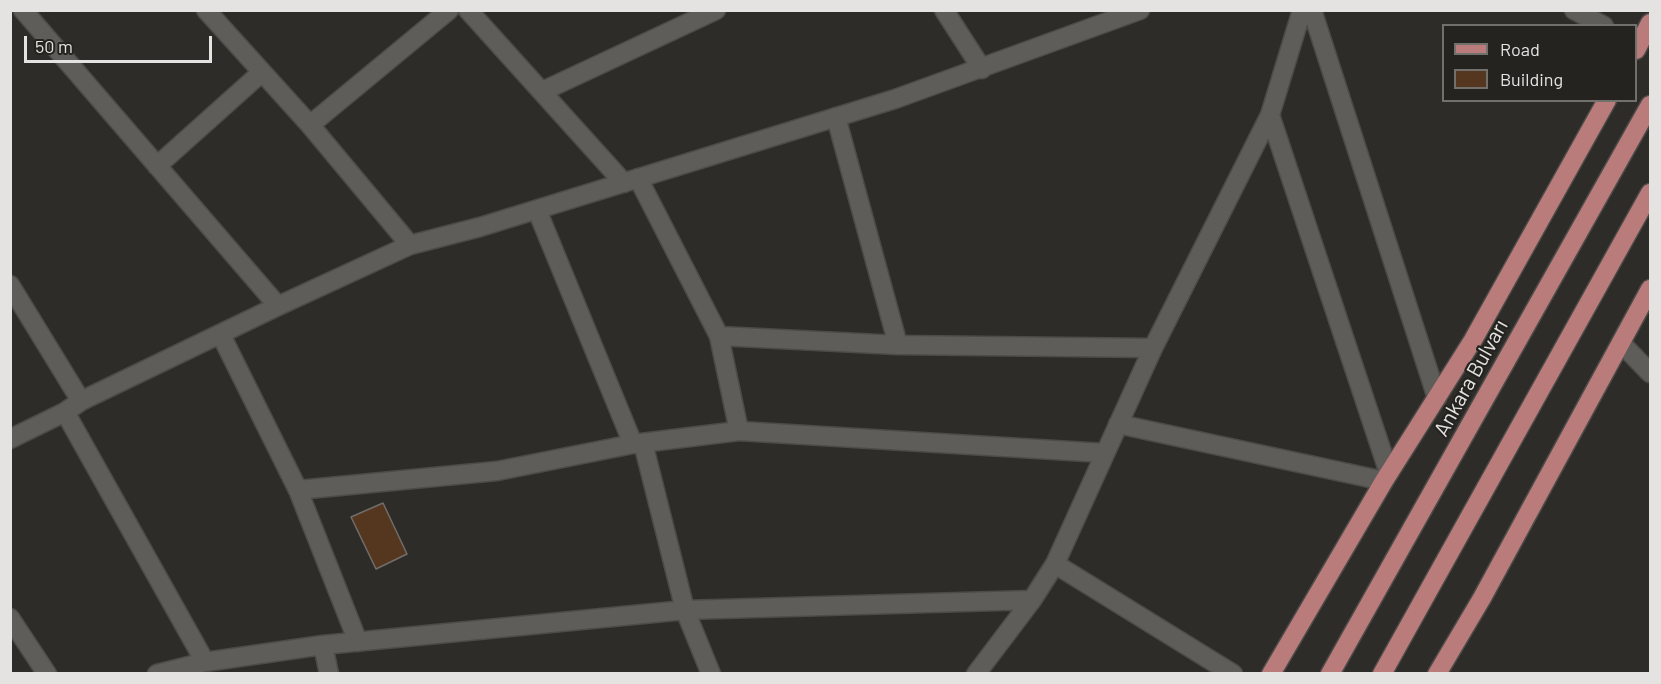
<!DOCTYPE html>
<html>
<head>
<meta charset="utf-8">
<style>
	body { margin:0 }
	#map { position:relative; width:1661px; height:684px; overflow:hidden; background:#2e2c29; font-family:Barlow,sans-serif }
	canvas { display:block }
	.frame { position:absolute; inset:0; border:12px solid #e4e3e1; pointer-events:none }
	.legend { position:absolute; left:1442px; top:24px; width:195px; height:78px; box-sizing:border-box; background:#24231f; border:2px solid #71706d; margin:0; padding:8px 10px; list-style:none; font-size:18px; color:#e4e3e1 }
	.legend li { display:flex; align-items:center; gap:12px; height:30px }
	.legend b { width:30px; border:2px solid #71706d }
	.scale { position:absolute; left:24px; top:36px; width:188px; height:27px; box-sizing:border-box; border:3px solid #e4e3e1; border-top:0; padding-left:8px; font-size:18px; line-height:21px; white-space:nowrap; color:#e4e3e1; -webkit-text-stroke:4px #24231f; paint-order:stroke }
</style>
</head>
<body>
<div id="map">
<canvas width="1661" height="684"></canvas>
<div class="frame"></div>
<ul class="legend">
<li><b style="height:8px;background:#b97c7b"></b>Road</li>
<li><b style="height:16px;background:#55371f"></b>Building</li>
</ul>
<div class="scale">50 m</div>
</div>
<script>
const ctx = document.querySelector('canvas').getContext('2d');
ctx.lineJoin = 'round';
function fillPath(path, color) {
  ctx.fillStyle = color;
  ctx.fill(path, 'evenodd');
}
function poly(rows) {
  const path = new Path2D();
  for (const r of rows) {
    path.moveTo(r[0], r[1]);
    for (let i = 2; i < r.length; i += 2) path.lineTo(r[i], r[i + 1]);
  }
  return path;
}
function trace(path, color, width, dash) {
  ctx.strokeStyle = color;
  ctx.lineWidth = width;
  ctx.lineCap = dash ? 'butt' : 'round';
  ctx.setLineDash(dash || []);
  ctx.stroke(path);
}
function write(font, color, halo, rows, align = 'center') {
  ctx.font = font + ' Barlow,sans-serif';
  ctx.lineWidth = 4.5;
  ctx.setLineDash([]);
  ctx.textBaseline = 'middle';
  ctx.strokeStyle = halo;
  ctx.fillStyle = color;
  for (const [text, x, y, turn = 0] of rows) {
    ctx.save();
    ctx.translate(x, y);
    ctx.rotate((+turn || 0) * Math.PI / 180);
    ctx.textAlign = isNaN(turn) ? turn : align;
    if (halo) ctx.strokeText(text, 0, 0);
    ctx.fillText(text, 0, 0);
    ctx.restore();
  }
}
const building = poly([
	[383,503,407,554,376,569,351,517,383,503]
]);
fillPath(building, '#55371f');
trace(building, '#716d6a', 1.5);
const minor = poly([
	[23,10,278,306],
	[206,10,310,125,410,245],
	[468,10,624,183],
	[944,10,982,69],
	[1312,10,1437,398],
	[1574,10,1604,26],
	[543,91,716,10],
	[1270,115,1389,473],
	[836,117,898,345],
	[310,125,449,10],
	[157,166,262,72],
	[638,178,719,336,739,431],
	[537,210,633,444],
	[10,285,81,401],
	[221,335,298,490,358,642],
	[719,336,898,345,1153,348],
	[1621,343,1650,373],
	[65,412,205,662],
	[1118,424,1384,481],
	[10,439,65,412,81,401,278,306,410,245,480,227,895,99,1140,10],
	[643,443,685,610,711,674],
	[298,490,497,471,633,444,739,431,1104,453],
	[1055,564,1233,674],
	[10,618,47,674],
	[323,645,329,674],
	[157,674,205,662,323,645,685,610,1032,600],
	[976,674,1032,600,1055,564,1153,348,1270,115,1302,10]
]);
const major = poly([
	[1636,50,1650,23],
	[1271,674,1384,481,1473,340,1607,100],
	[1330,674,1650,105],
	[1382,674,1650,193],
	[1437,674,1482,598,1650,289]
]);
trace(minor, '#4c4b48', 21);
trace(major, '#4c4b48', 21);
trace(minor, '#5e5d59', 18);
trace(major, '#b97c7b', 18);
write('21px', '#e4e3e1', '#24231f', [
	["Ankara Bulvarı",1471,378,-61]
]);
</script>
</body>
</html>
